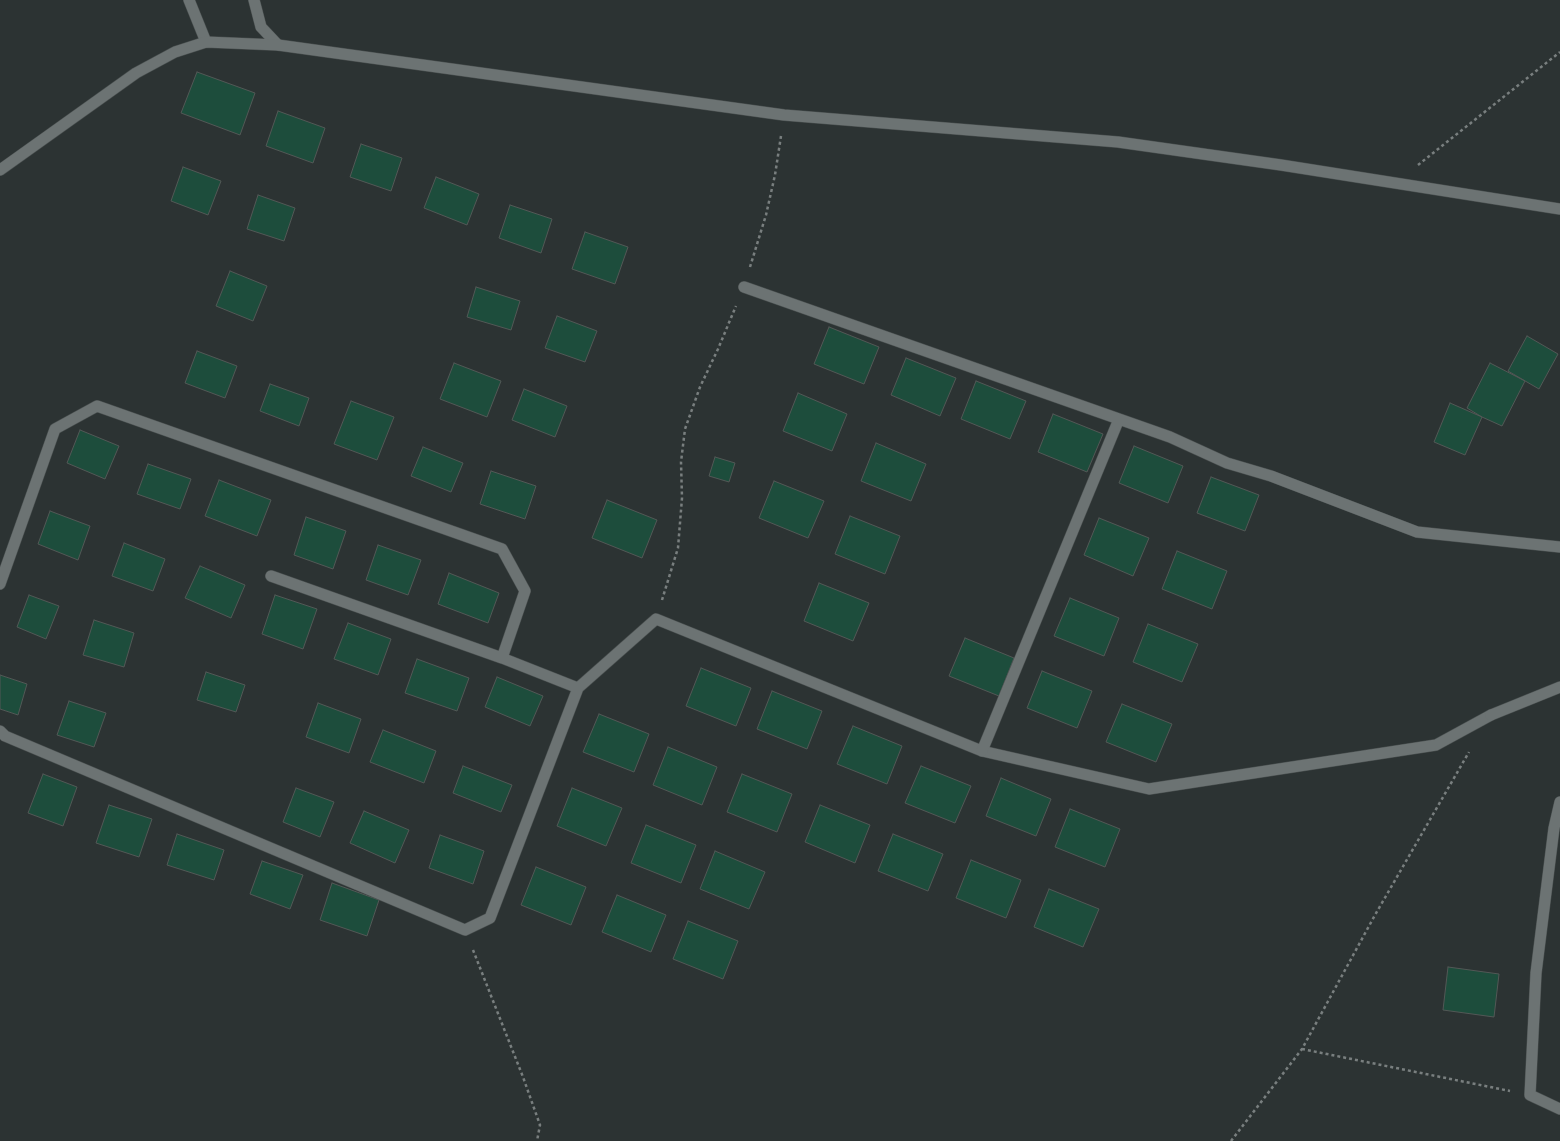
<!DOCTYPE html>
<html>
<head>
<meta charset="utf-8">
<style>
	body { margin:0 }
	canvas { display:block; background:#2c3333 }
</style>
</head>
<body>
<canvas width="1560" height="1141"></canvas>
<script>
const ctx = document.querySelector('canvas').getContext('2d');
ctx.lineJoin = 'round';
function fillPath(path, color) {
  ctx.fillStyle = color;
  ctx.fill(path, 'evenodd');
}
function poly(rows) {
  const path = new Path2D();
  for (const r of rows) {
    path.moveTo(r[0], r[1]);
    for (let i = 2; i < r.length; i += 2) path.lineTo(r[i], r[i + 1]);
  }
  return path;
}
function trace(path, color, width, dash) {
  ctx.strokeStyle = color;
  ctx.lineWidth = width;
  ctx.lineCap = dash ? 'butt' : 'round';
  ctx.setLineDash(dash || []);
  ctx.stroke(path);
}
const building = poly([
	[197,72,255,93,240,135,181,113,197,72],
	[278,111,325,128,313,163,266,146,278,111],
	[361,144,402,158,391,191,350,177,361,144],
	[183,167,221,181,208,215,171,201,183,167],
	[436,177,479,194,467,225,424,208,436,177],
	[258,195,295,208,284,241,247,229,258,195],
	[510,205,552,219,541,253,499,238,510,205],
	[585,232,628,247,615,284,572,269,585,232],
	[230,271,267,286,253,321,216,306,230,271],
	[476,287,520,301,511,330,467,317,476,287],
	[557,316,597,331,585,362,545,348,557,316],
	[829,327,879,347,864,384,814,364,829,327],
	[1527,336,1558,354,1539,389,1508,371,1527,336],
	[197,351,237,366,225,398,185,383,197,351],
	[906,358,956,378,940,416,891,395,906,358],
	[454,363,501,381,487,417,440,399,454,363],
	[1490,363,1525,381,1502,426,1482,417,1467,408,1490,363],
	[976,381,1026,401,1010,439,961,419,976,381],
	[270,384,309,398,299,426,260,411,270,384],
	[524,389,567,406,555,437,512,420,524,389],
	[798,393,847,414,832,451,783,431,798,393],
	[351,401,394,417,377,460,334,444,351,401],
	[1450,403,1482,417,1465,455,1434,442,1450,403],
	[1053,414,1103,434,1087,472,1038,452,1053,414],
	[80,430,119,446,105,479,67,463,80,430],
	[876,443,926,464,911,501,861,481,876,443],
	[1134,446,1183,466,1168,503,1119,483,1134,446],
	[423,447,463,463,451,492,411,476,423,447],
	[715,457,735,463,729,482,709,476,715,457],
	[148,464,191,479,180,509,137,494,148,464],
	[491,471,536,486,525,519,480,504,491,471],
	[1211,477,1259,495,1245,531,1197,513,1211,477],
	[219,480,271,500,257,536,205,516,219,480],
	[774,481,824,501,808,538,759,518,774,481],
	[607,500,657,520,642,558,592,538,607,500],
	[50,511,90,526,78,560,38,544,50,511],
	[850,516,900,536,885,574,835,554,850,516],
	[306,517,346,531,333,569,294,555,306,517],
	[1099,518,1149,538,1133,576,1084,555,1099,518],
	[124,543,165,559,153,591,112,576,124,543],
	[378,545,421,560,408,595,366,580,378,545],
	[1177,551,1227,571,1212,609,1162,589,1177,551],
	[200,566,245,585,231,618,185,598,200,566],
	[449,573,499,593,488,623,438,604,449,573],
	[819,583,869,603,853,641,804,621,819,583],
	[29,595,59,606,46,639,17,627,29,595],
	[275,595,317,609,303,649,262,634,275,595],
	[1070,598,1119,618,1104,656,1054,636,1070,598],
	[94,620,134,633,124,667,83,655,94,620],
	[348,623,391,639,378,675,334,659,348,623],
	[1148,624,1198,644,1182,682,1133,662,1148,624],
	[965,638,1014,658,999,696,949,676,965,638],
	[417,659,469,678,457,711,405,693,417,659],
	[701,668,751,688,736,726,686,706,701,668],
	[1042,671,1092,691,1077,728,1027,708,1042,671],
	[206,672,245,685,236,712,197,700,206,672],
	[0,675,27,684,18,715,0,709,0,675],
	[497,677,543,696,530,726,485,707,497,677],
	[772,691,822,711,807,749,757,729,772,691],
	[69,701,106,713,94,747,57,735,69,701],
	[318,703,361,719,349,753,306,737,318,703],
	[1122,704,1172,724,1156,762,1106,742,1122,704],
	[599,714,649,734,634,772,583,752,599,714],
	[853,726,902,746,887,784,837,764,853,726],
	[383,730,436,751,424,783,370,762,383,730],
	[668,747,717,767,702,805,653,785,668,747],
	[463,766,512,785,501,812,453,793,463,766],
	[921,766,971,786,955,823,905,803,921,766],
	[43,774,77,787,63,826,28,813,43,774],
	[742,774,792,794,777,832,727,812,742,774],
	[1001,778,1051,799,1036,836,986,816,1001,778],
	[296,788,334,802,320,837,283,822,296,788],
	[572,788,622,808,606,846,557,826,572,788],
	[109,805,152,819,139,857,96,843,109,805],
	[820,805,870,825,855,863,805,842,820,805],
	[1070,809,1120,829,1105,867,1055,847,1070,809],
	[364,811,409,830,395,863,350,843,364,811],
	[646,825,696,845,681,883,631,863,646,825],
	[177,834,224,850,214,880,167,865,177,834],
	[893,834,943,854,928,891,878,871,893,834],
	[440,835,484,851,473,884,429,868,440,835],
	[715,851,765,872,749,909,700,889,715,851],
	[971,860,1021,880,1006,918,956,898,971,860],
	[262,861,303,875,290,909,250,894,262,861],
	[536,867,586,887,571,925,521,905,536,867],
	[332,883,379,900,367,936,320,920,332,883],
	[1049,889,1099,909,1083,947,1034,927,1049,889],
	[617,895,666,915,651,952,602,932,617,895],
	[688,921,738,941,723,979,673,959,688,921],
	[1448,967,1499,974,1494,1017,1443,1010,1448,967]
]);
fillPath(building, '#1d4d3c');
trace(building, '#525856', 1);
const service = poly([
	[189,0,206,42],
	[254,0,261,27,278,45],
	[271,576,502,658,578,688,656,619,982,751,1149,789,1436,745,1491,715],
	[0,584,55,429,97,406,502,549,525,591,502,658],
	[0,731,5,736,465,930,490,918,578,688]
]);
const minor = poly([
	[0,170,136,73,175,52,206,42,278,45,784,115,1118,142,1281,165,1560,209],
	[744,287,1170,437,1227,463,1271,476,1417,532,1560,547],
	[1491,715,1560,687],
	[982,751,1119,419],
	[1560,802,1554,828,1536,973,1530,1095,1560,1109]
]);
trace(service, '#494f4f', 12);
trace(minor, '#494f4f', 12);
trace(poly([
	[1418,165,1560,52],
	[750,267,766,215,775,175,781,136],
	[662,600,678,548,682,498,681,462,685,429,700,387,718,349,736,306],
	[473,950,523,1077,540,1125,537,1141],
	[1302,1049,1510,1091],
	[1231,1141,1302,1049,1375,915,1469,752]
]), '#797f7f', 2.5, [3, 3]);
trace(service, '#6c7373', 11);
trace(minor, '#6c7373', 11);
</script>
</body>
</html>
